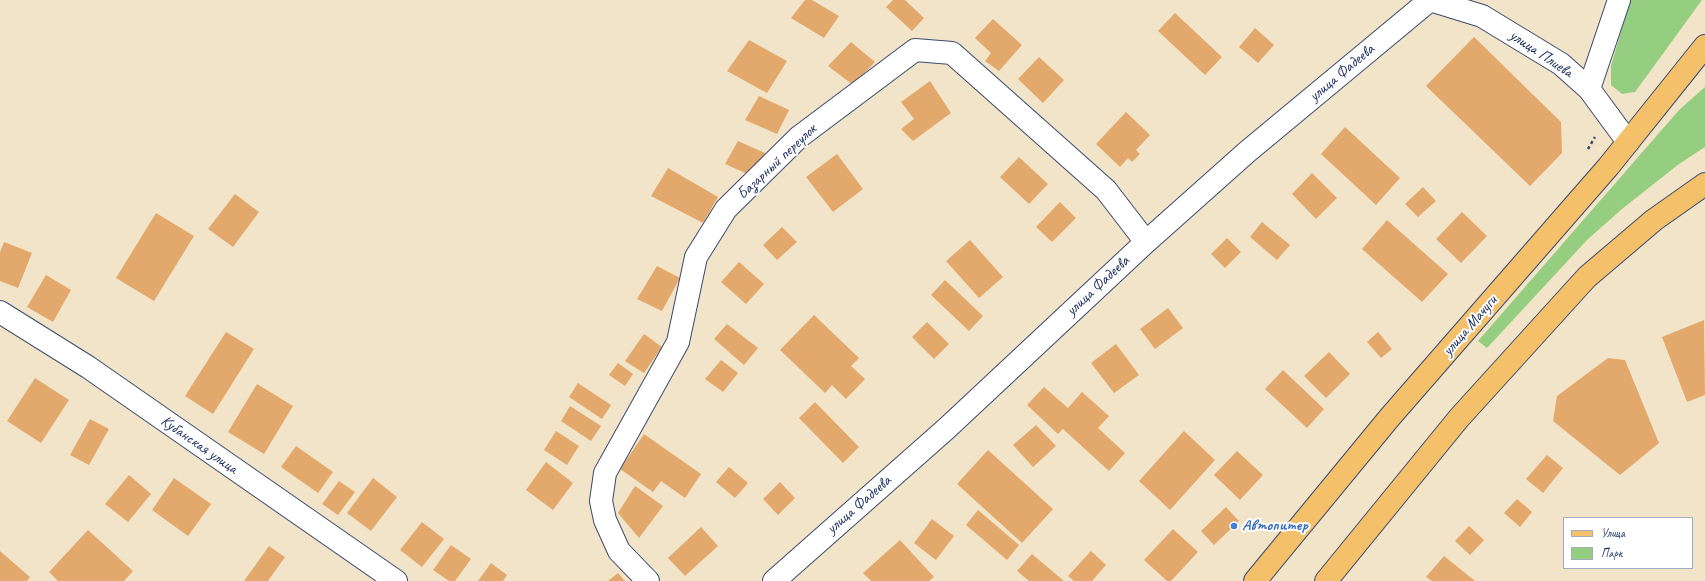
<!DOCTYPE html>
<html>
<head>
<meta charset="utf-8">
<style>
	body { margin:0 }
	#map { position:relative; width:1705px; height:581px; overflow:hidden; background:#f2e4c9; font-family:Caveat,sans-serif }
	canvas { display:block }
	.legend { position:absolute; left:1563px; top:517px; width:130px; height:52px; box-sizing:border-box; background:#fff; border:1px solid #a4acbf; margin:0; padding:5px 7px; list-style:none; font-size:12px; color:#1b2f5e }
	.legend li { display:flex; align-items:center; gap:8px; height:20px }
	.legend b { width:20px; border:1px solid #a4acbf }
</style>
</head>
<body>
<div id="map">
<canvas width="1705" height="581"></canvas>
<ul class="legend">
<li><b style="height:5px;background:#f4c16a"></b>Улица</li>
<li><b style="height:11px;background:#95ce81"></b>Парк</li>
</ul>
</div>
<script>
const ctx = document.querySelector('canvas').getContext('2d');
ctx.lineJoin = 'round';
function fillPath(path, color) {
  ctx.fillStyle = color;
  ctx.fill(path, 'evenodd');
}
function poly(rows) {
  const path = new Path2D();
  for (const r of rows) {
    path.moveTo(r[0], r[1]);
    for (let i = 2; i < r.length; i += 2) path.lineTo(r[i], r[i + 1]);
  }
  return path;
}
function trace(path, color, width, dash) {
  ctx.strokeStyle = color;
  ctx.lineWidth = width;
  ctx.lineCap = dash ? 'butt' : 'round';
  ctx.setLineDash(dash || []);
  ctx.stroke(path);
}
function write(font, color, halo, rows, align = 'center') {
  ctx.font = font + ' Caveat,sans-serif';
  ctx.lineWidth = 4;
  ctx.setLineDash([]);
  ctx.textBaseline = 'middle';
  ctx.strokeStyle = halo;
  ctx.fillStyle = color;
  for (const [text, x, y, turn = 0] of rows) {
    ctx.save();
    ctx.translate(x, y);
    ctx.rotate((+turn || 0) * Math.PI / 180);
    ctx.textAlign = isNaN(turn) ? turn : align;
    if (halo) ctx.strokeText(text, 0, 0);
    ctx.fillText(text, 0, 0);
    ctx.restore();
  }
}
fillPath(poly([
	[1630,0,1702,0,1635,92,1622,94,1611,85,1611,66],
	[1705,87,1705,147,1679,164,1622,209,1588,239,1487,348,1478,341,1679,110]
]), '#95ce81');
fillPath(poly([
	[805,0,812,0,839,16,824,38,791,18],
	[893,0,905,0,924,18,912,31,886,7],
	[1175,13,1222,57,1205,75,1158,31],
	[993,19,1022,45,999,71,985,61,991,53,975,38],
	[1255,28,1274,45,1258,63,1239,47],
	[1474,37,1561,122,1562,153,1530,186,1426,86],
	[749,40,787,61,767,93,727,71],
	[851,42,875,62,853,85,828,66],
	[1039,57,1064,80,1043,103,1018,79],
	[930,81,951,113,913,141,901,129,914,119,901,102],
	[759,96,789,110,777,134,745,120],
	[1126,112,1150,135,1136,150,1140,154,1132,162,1128,158,1120,167,1096,144],
	[1345,127,1400,178,1376,205,1321,154],
	[738,141,765,153,752,176,725,164],
	[837,154,863,189,833,212,806,177],
	[1019,157,1048,184,1029,204,1000,177],
	[668,168,718,197,703,223,651,196],
	[1312,173,1337,198,1316,219,1292,194],
	[1423,187,1436,201,1418,217,1405,204],
	[235,194,259,212,233,247,208,229],
	[1060,202,1076,218,1052,242,1036,227],
	[1462,212,1487,236,1461,263,1436,239],
	[156,213,194,236,154,301,116,278],
	[1387,220,1448,274,1422,302,1362,249],
	[1262,222,1290,245,1277,260,1250,237],
	[782,227,797,242,777,260,763,245],
	[1227,238,1241,252,1225,268,1211,254],
	[970,240,1003,277,979,298,946,261],
	[4,242,32,253,18,288,0,281,0,252],
	[739,262,764,284,746,304,721,282],
	[657,266,680,278,662,311,637,299],
	[46,275,71,290,53,322,27,307],
	[945,280,983,316,969,331,931,295],
	[1168,308,1183,328,1155,349,1140,329],
	[814,315,859,358,851,366,865,379,846,399,832,385,825,393,780,350],
	[1704,320,1705,395,1687,402,1662,337],
	[927,322,949,344,934,359,912,337],
	[727,324,758,348,744,365,714,339],
	[226,332,254,349,213,414,185,396],
	[1378,332,1392,349,1381,358,1367,342],
	[644,334,662,347,644,373,625,361],
	[1116,344,1139,375,1114,393,1091,363],
	[1329,352,1350,374,1326,398,1304,376],
	[1608,358,1625,360,1659,443,1620,475,1553,421,1557,396],
	[721,360,738,373,723,392,705,379],
	[618,363,633,374,625,386,609,375],
	[1283,370,1324,409,1307,428,1265,389],
	[35,378,69,400,41,443,7,421],
	[578,383,611,405,602,419,569,397],
	[257,384,293,406,264,454,228,432],
	[1044,387,1068,408,1082,392,1109,416,1098,428,1125,453,1109,471,1063,429,1058,434,1027,405],
	[815,402,859,447,843,463,799,418],
	[570,406,601,426,591,441,561,421],
	[90,419,109,429,89,465,70,455],
	[1036,425,1056,446,1033,467,1013,445],
	[556,431,579,446,567,465,544,450],
	[1184,431,1215,460,1170,510,1139,481],
	[644,434,701,474,685,498,661,481,653,492,620,469],
	[296,446,333,472,318,493,281,467],
	[988,450,1053,509,1022,543,957,484],
	[1237,451,1263,475,1240,500,1214,475],
	[1547,455,1563,468,1543,493,1526,479],
	[546,462,573,483,553,510,526,490],
	[729,467,748,483,735,498,716,482],
	[129,475,151,494,128,522,105,504],
	[174,478,211,504,188,536,152,510],
	[373,478,397,497,371,531,347,513],
	[339,481,355,492,338,515,322,504],
	[780,482,795,498,778,515,763,499],
	[635,486,663,506,639,538,618,513],
	[1517,499,1532,512,1520,527,1504,513],
	[1226,507,1239,521,1214,545,1201,531],
	[978,510,1019,545,1007,560,966,525],
	[932,519,954,536,936,560,914,543],
	[422,522,444,539,422,567,400,550],
	[1469,526,1484,540,1470,555,1455,541],
	[701,527,718,546,685,576,668,558],
	[1173,529,1198,552,1171,581,1167,581,1144,560],
	[88,530,133,571,124,581,58,581,49,572],
	[900,540,934,577,929,581,871,581,863,573],
	[451,545,471,559,455,581,449,581,433,570],
	[269,546,285,557,268,581,244,581],
	[0,551,30,577,27,581,0,581],
	[1091,551,1106,565,1092,581,1074,581,1068,576],
	[1032,554,1064,581,1029,581,1017,571],
	[1444,556,1475,581,1432,581,1426,577],
	[491,563,507,575,503,581,478,581],
	[618,573,625,581,608,581]
]), '#e3a96c');
const minor = poly([
	[1430,0,1482,16,1561,64,1589,89,1628,142],
	[1589,89,1619,0],
	[0,312,88,367,396,581],
	[648,581,619,551,605,520,601,501,605,473,678,342,696,257,726,209,799,137,915,50,952,53,1106,190,1146,242],
	[774,581,946,429,1146,242,1247,152,1430,0]
]);
const major = poly([
	[1255,581,1390,417,1608,167,1705,46],
	[1326,581,1459,418,1587,277,1654,220,1705,184]
]);
trace(minor, '#3b4a6e', 24);
trace(major, '#3b4a6e', 24);
trace(poly([
	[1588,149,1595,137]
]), '#3b4a6e', 2.5, [3, 3]);
trace(minor, '#fff', 22);
trace(major, '#f4c16a', 22);
for (const [x, y, r, color] of [
	[1234,526,4,"#3f7fe0"]
]) {
  const dot = new Path2D();
  dot.arc(x, y, r, 0, 2 * Math.PI);
  ctx.fillStyle = color;
  ctx.fill(dot);
  trace(dot, '#fff', 1.5);
}
write('16px', '#1b2f5e', '#fff', [
	["улица Плиева",1541,54,34],
	["улица Фадеева",1342,73,-40],
	["Базарный переулок",777,162,-43],
	["улица Фадеева",1098,286,-43],
	["улица Мачуги",1470,326,-49],
	["Кубанская улица",199,445,35],
	["улица Фадеева",859,505,-41]
]);
write('bold 16px', '#366cbe', '#fff', [
	["Автопитер",1242,526]
], 'left');
</script>
</body>
</html>
